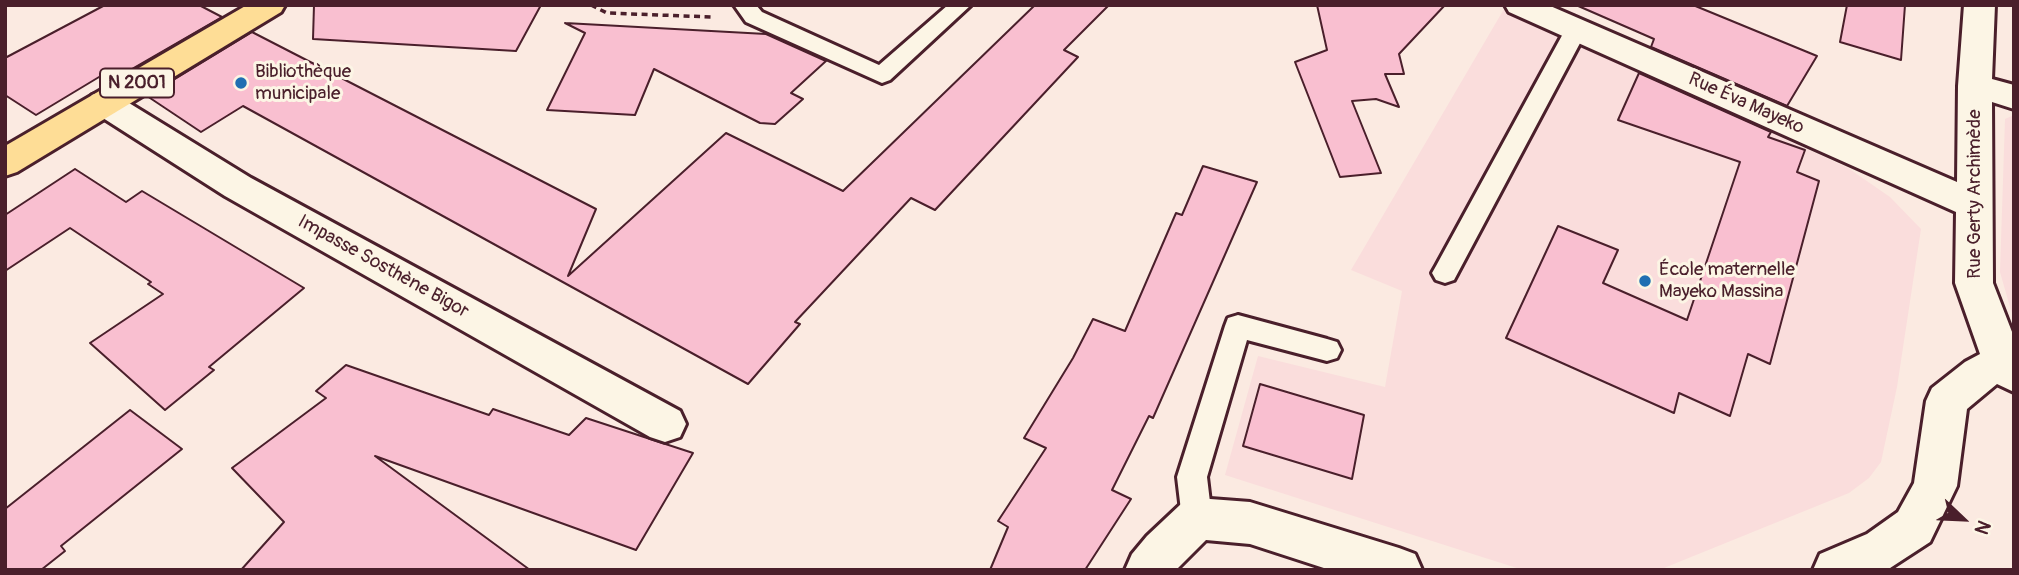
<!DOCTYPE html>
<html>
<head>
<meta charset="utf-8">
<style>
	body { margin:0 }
	#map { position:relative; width:2019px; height:575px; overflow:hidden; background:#fbeae1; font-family:Pangolin,sans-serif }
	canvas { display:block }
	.frame { position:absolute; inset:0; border:7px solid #4a1f2b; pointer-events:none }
	.north { position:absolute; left:1928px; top:484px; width:70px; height:70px; -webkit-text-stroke:5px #fcf5e5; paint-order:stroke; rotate:113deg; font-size:19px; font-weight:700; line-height:28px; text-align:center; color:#4a1f2b }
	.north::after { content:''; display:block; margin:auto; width:24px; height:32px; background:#4a1f2b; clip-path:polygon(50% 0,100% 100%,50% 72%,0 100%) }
</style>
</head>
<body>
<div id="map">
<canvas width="2019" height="575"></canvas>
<div class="frame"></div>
<div class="north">N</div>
</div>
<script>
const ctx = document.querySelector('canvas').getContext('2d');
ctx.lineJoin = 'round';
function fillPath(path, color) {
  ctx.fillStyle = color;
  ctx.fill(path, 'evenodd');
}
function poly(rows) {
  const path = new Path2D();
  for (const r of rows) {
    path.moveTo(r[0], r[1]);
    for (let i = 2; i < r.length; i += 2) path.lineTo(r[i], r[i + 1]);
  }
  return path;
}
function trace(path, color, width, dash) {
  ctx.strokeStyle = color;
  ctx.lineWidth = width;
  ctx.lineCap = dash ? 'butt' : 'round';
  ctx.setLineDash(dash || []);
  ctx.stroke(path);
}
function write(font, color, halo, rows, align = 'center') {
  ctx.font = font + ' Pangolin,sans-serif';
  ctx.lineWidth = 6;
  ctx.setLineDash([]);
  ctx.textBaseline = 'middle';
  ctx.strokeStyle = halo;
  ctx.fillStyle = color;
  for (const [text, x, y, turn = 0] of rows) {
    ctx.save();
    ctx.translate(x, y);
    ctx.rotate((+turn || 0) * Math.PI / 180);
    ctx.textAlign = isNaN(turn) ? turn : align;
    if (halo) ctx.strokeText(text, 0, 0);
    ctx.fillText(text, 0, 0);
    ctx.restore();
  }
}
fillPath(poly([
	[1504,9,1848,168,1890,197,1921,229,1897,387,1881,462,1869,478,1849,493,1659,570,1523,570,1225,475,1258,356,1385,387,1402,291,1351,270],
	[2014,115,2014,321,2000,272,2005,119]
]), '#fadddc');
const building = poly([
	[105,5,199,5,222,17,118,77,109,71,36,115,5,95,5,58,105,5],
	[314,5,541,5,516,51,313,39,314,5],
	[1035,5,1109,5,1064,50,1078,57,935,210,911,198,795,322,800,324,748,384,243,106,201,132,147,96,252,32,596,209,568,276,726,133,843,191,1035,5],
	[1317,5,1445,5,1399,54,1404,74,1385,74,1399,107,1376,99,1352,101,1381,173,1340,177,1295,62,1327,50,1317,5],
	[1576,5,1693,5,1817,56,1787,106,1651,47,1654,39,1576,5],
	[1847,5,1905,5,1901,60,1840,42,1847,5],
	[565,23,766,34,826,61,791,93,803,99,775,124,760,123,654,69,635,115,547,110,585,33,565,23],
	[1639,73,1771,132,1768,137,1805,150,1797,172,1819,181,1770,364,1748,354,1730,416,1679,393,1674,413,1506,338,1558,226,1618,250,1603,283,1687,320,1740,162,1618,120,1639,73],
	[1203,166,1257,182,1153,418,1149,416,1112,490,1131,499,1085,570,990,570,1008,527,998,521,1046,448,1024,438,1073,358,1093,319,1125,331,1176,213,1182,215,1203,166],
	[75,169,126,202,142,191,304,288,209,367,214,370,165,410,90,343,163,294,148,284,151,282,70,228,5,271,5,215,75,169],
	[346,365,489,415,493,409,569,435,586,418,693,453,636,550,375,456,530,570,241,570,284,522,232,468,326,398,316,391,346,365],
	[1260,384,1364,415,1352,479,1243,446,1260,384],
	[130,410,182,449,61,546,65,551,41,570,5,570,5,509,130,410]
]);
fillPath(building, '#f9bfd0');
trace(building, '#4a1f2b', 2);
const lane = poly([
	[734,5,756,5,762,12,879,65,948,5,971,5,890,80,882,83,746,22,734,5],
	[1576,23,1584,25,1587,30,1454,280,1445,283,1436,280,1432,273,1436,266,1565,30,1568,25,1576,23],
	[1238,315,1327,339,1337,342,1341,350,1337,358,1327,361,1247,340,1207,477,1212,519,1208,529,1197,533,1186,529,1182,519,1177,477,1225,326,1228,318,1238,315]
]);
const street = poly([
	[1505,5,1548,5,1957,182,1958,86,1964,5,1995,5,1992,79,2014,85,2014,109,1992,102,1993,283,2014,337,2014,392,1997,384,1967,409,1957,486,1930,542,1887,570,1813,570,1820,554,1867,534,1898,512,1914,483,1926,401,1932,388,1965,362,1980,354,1955,283,1956,212,1509,12,1505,5],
	[104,91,116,95,251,178,680,411,686,424,680,437,665,442,650,437,225,196,92,111,87,103,92,95,104,91],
	[1197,498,1250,502,1399,548,1415,554,1422,570,1330,570,1250,544,1206,540,1176,570,1125,570,1132,554,1147,536,1181,504,1197,498]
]);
const primary = poly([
	[247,5,285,5,281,12,17,172,5,176,5,146,247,5]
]);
trace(lane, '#4a1f2b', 6);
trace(street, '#4a1f2b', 6);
trace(primary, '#4a1f2b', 6);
trace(poly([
	[591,5,607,13,711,17]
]), '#4a1f2b', 3.5, [6, 4.5]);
fillPath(lane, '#fcf5e5');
fillPath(street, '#fcf5e5');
fillPath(primary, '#fedd96');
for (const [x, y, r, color] of [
	[241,83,7,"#1f6fb2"],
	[1645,281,7,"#1f6fb2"]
]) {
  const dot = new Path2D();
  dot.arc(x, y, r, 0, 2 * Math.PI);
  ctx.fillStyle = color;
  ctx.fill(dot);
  trace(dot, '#fcf5e5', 2.5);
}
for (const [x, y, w] of [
	[137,83,74]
]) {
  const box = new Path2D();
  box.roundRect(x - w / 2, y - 14.5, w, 29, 5);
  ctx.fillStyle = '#fcf5e5';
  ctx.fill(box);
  trace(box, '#4a1f2b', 2);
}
write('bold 18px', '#4a1f2b', null, [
	["N 2001",137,83]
]);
write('19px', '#4a1f2b', '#fcf5e5', [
	["Bibliothèque",255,72],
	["municipale",255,94],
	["École maternelle",1659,270],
	["Mayeko Massina",1659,292]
], 'left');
write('19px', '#4a1f2b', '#fcf5e5', [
	["Rue Éva Mayeko",1746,104,24],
	["Rue Gerty Archimède",1975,194,-90],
	["Impasse Sosthène Bigor",383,267,29]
]);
</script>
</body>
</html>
